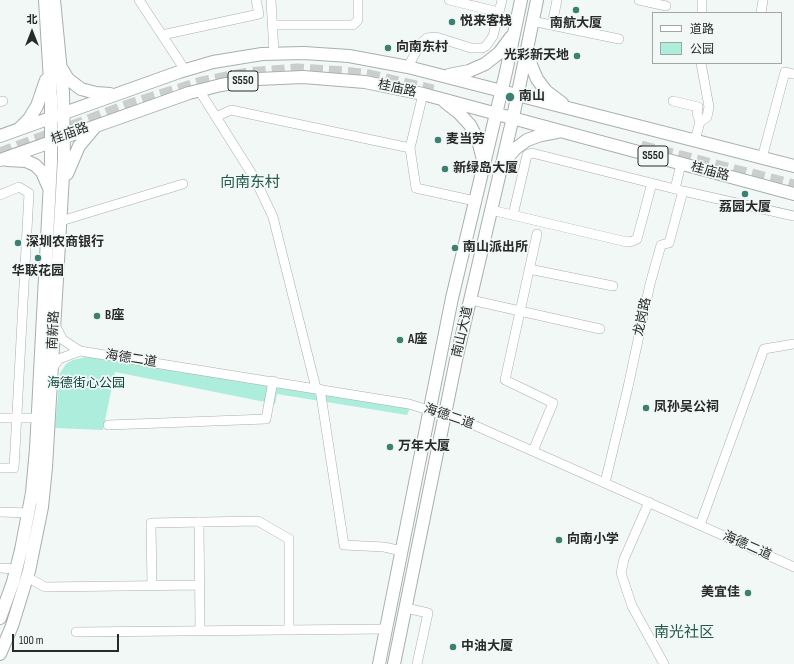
<!DOCTYPE html>
<html>
<head>
<meta charset="utf-8">
<style>
	body { margin:0 }
	#map { position:relative; width:794px; height:664px; overflow:hidden; background:#f2f8f6; font-family:"Sofia Sans Condensed","Noto Sans SC",sans-serif }
	canvas { display:block }
	.legend { position:absolute; left:652px; top:12px; width:130px; height:52px; box-sizing:border-box; background:#f2f8f6; border:1px solid #a1a6a4; margin:0; padding:5px 7px; list-style:none; font-size:12px; color:#282a29 }
	.legend li { display:flex; align-items:center; gap:8px; height:20px }
	.legend b { width:20px; border:1px solid #a1a6a4 }
	.north { position:absolute; left:12px; top:12px; width:40px; height:40px; -webkit-text-stroke:3px #f2f8f6; paint-order:stroke; rotate:0deg; font-size:11px; font-weight:700; line-height:16px; text-align:center; color:#282a29 }
	.north::after { content:''; display:block; margin:auto; width:14px; height:18px; background:#282a29; clip-path:polygon(50% 0,100% 100%,50% 72%,0 100%) }
	.scale { position:absolute; left:12px; top:634px; width:107px; height:18px; box-sizing:border-box; border:2px solid #282a29; border-top:0; padding-left:5px; font-size:12px; line-height:14px; white-space:nowrap; color:#282a29; -webkit-text-stroke:3px #f2f8f6; paint-order:stroke }
</style>
</head>
<body>
<div id="map">
<canvas width="794" height="664"></canvas>
<ul class="legend">
<li><b style="height:5px;background:#fff"></b>道路</li>
<li><b style="height:11px;background:#aceddb"></b>公园</li>
</ul>
<div class="north">北</div>
<div class="scale">100 m</div>
</div>
<script>
const ctx = document.querySelector('canvas').getContext('2d');
ctx.lineJoin = 'round';
function fillPath(path, color) {
  ctx.fillStyle = color;
  ctx.fill(path, 'evenodd');
}
function poly(rows) {
  const path = new Path2D();
  for (const r of rows) {
    path.moveTo(r[0], r[1]);
    for (let i = 2; i < r.length; i += 2) path.lineTo(r[i], r[i + 1]);
  }
  return path;
}
function trace(path, color, width, dash) {
  ctx.strokeStyle = color;
  ctx.lineWidth = width;
  ctx.lineCap = dash ? 'butt' : 'round';
  ctx.setLineDash(dash || []);
  ctx.stroke(path);
}
function write(font, color, halo, rows, align = 'center') {
  ctx.font = font + ' "Sofia Sans Condensed","Noto Sans SC",sans-serif';
  ctx.lineWidth = 3.5;
  ctx.setLineDash([]);
  ctx.textBaseline = 'middle';
  ctx.strokeStyle = halo;
  ctx.fillStyle = color;
  for (const [text, x, y, turn = 0] of rows) {
    ctx.save();
    ctx.translate(x, y);
    ctx.rotate((+turn || 0) * Math.PI / 180);
    ctx.textAlign = isNaN(turn) ? turn : align;
    if (halo) ctx.strokeText(text, 0, 0);
    ctx.fillText(text, 0, 0);
    ctx.restore();
  }
}
fillPath(poly([
	[86,357,106,359,410,408,407,415,277,394,275,404,115,372,103,430,55,428,60,373,66,364,73,360]
]), '#aceddb');
trace(poly([
	[641,147,794,186],
	[0,154,131,105,202,83,247,74,298,70,344,73,369,76,433,91]
]), '#cacfcd', 13, [13, 6]);
const minor = poly([
	[139,0,185,70],
	[271,0,274,53],
	[449,0,499,12],
	[639,0,666,6],
	[702,13,702,0],
	[761,13,763,0],
	[532,21,619,39],
	[552,24,557,0],
	[273,25,353,25,358,20,358,0],
	[162,35,259,14,256,0],
	[408,67,420,44,427,38,436,37,471,48,482,48,486,46,493,36,502,0],
	[199,90,255,179,273,217,316,388],
	[673,101,698,107,697,113,700,122],
	[0,102,3,101],
	[216,117,231,110,410,148,416,188,475,201],
	[695,140,700,122,707,117,709,107,701,63],
	[410,148,423,94],
	[762,158,785,72,794,74],
	[683,191,794,216],
	[0,195,19,187,29,193,14,468,0,468],
	[491,210,627,242,633,241,637,239,652,183],
	[513,215,527,155,532,153,675,189],
	[61,221,183,184],
	[529,269,613,286],
	[471,300,600,329],
	[55,325,63,340,80,351,409,404,467,422,794,567],
	[52,369,59,359,80,351],
	[320,389,344,545,384,547,402,551],
	[0,418,38,418],
	[108,425,266,419,273,381],
	[533,451,553,403,505,380,537,234],
	[605,483,628,387,650,284,661,245,669,243,683,191,675,189,681,164],
	[649,502,624,559,621,573,632,606,664,664],
	[0,512,29,513],
	[199,522,200,630],
	[700,525,764,349,794,344],
	[0,568,16,569],
	[27,577,45,587,199,585],
	[152,586,151,523,258,521,289,539,289,629],
	[406,608,428,613,417,664],
	[76,632,387,629]
]);
const major = poly([
	[529,52,531,65,537,79,546,91,562,103],
	[62,69,68,79,81,89,96,93,110,94],
	[449,75,469,71,485,64,499,53,511,37],
	[445,102,459,113,470,125,478,140,483,160],
	[20,128,29,119,37,106,46,80],
	[0,136,179,72,213,62,262,54,304,53,349,56,408,67,794,166],
	[0,160,189,93,221,85,258,79,303,77,365,82,423,94,794,194],
	[7,160,26,161,35,165,42,172,48,186],
	[503,163,515,149,527,140,541,135,557,132],
	[67,174,79,146,95,127],
	[0,618,13,582,21,550,32,493,36,449,51,162,51,98,45,0],
	[0,654,12,626,29,571,42,507,46,467,64,158,63,92,54,0],
	[379,664,452,298,506,72,521,0],
	[394,664,456,360,513,117,537,0]
]);
trace(minor, '#a9afad', 10);
trace(major, '#a9afad', 14);
trace(minor, '#fff', 9);
trace(major, '#fff', 12);
for (const [x, y, r, color] of [
	[576,10,4,"#3d7f70"],
	[452,22,4,"#3d7f70"],
	[388,48,4,"#3d7f70"],
	[577,56,4,"#3d7f70"],
	[510,97,5,"#3d7f70"],
	[438,140,4,"#3d7f70"],
	[445,169,4,"#3d7f70"],
	[745,194,4,"#3d7f70"],
	[18,243,4,"#3d7f70"],
	[455,248,4,"#3d7f70"],
	[38,258,4,"#3d7f70"],
	[97,316,4,"#3d7f70"],
	[400,340,4,"#3d7f70"],
	[646,408,4,"#3d7f70"],
	[390,447,4,"#3d7f70"],
	[559,540,4,"#3d7f70"],
	[748,593,4,"#3d7f70"],
	[453,647,4,"#3d7f70"]
]) {
  const dot = new Path2D();
  dot.arc(x, y, r, 0, 2 * Math.PI);
  ctx.fillStyle = color;
  ctx.fill(dot);
  trace(dot, '#f2f8f6', 1.5);
}
for (const [x, y, w] of [
	[243,81,30],
	[653,156,30]
]) {
  const box = new Path2D();
  box.roundRect(x - w / 2, y - 10, w, 20, 3);
  ctx.fillStyle = '#f2f8f6';
  ctx.fill(box);
  trace(box, '#282a29', 1);
}
write('bold 12px', '#282a29', null, [
	["S550",243,81],
	["S550",653,156]
]);
write('bold 13px', '#282a29', '#f2f8f6', [
	["悦来客栈",460,22],
	["南航大厦",576,24,"center"],
	["向南东村",396,48],
	["光彩新天地",569,56,"right"],
	["南山",519,97],
	["麦当劳",446,140],
	["新绿岛大厦",453,169],
	["荔园大厦",745,208,"center"],
	["深圳农商银行",26,243],
	["南山派出所",463,248],
	["华联花园",38,272,"center"],
	["B座",105,316],
	["A座",408,340],
	["凤孙吴公祠",654,408],
	["万年大厦",398,447],
	["向南小学",567,540],
	["美宜佳",740,593,"right"],
	["中油大厦",461,647]
], 'left');
write('13px', '#282a29', '#f2f8f6', [
	["桂庙路",397,89,12],
	["桂庙路",70,134,-20],
	["桂庙路",710,172,15],
	["龙岗路",643,317,-78],
	["南新路",54,330,-87],
	["南山大道",463,332,-77],
	["海德二道",131,359,9],
	["海德二道",449,417,19],
	["海德二道",747,546,24]
]);
write('13px', '#0b473b', '#f2f8f6', [
	["海德街心公园",86,384]
]);
write('15px', '#23584c', '#f2f8f6', [
	["向南东村",250,183],
	["南光社区",684,633]
]);
</script>
</body>
</html>
